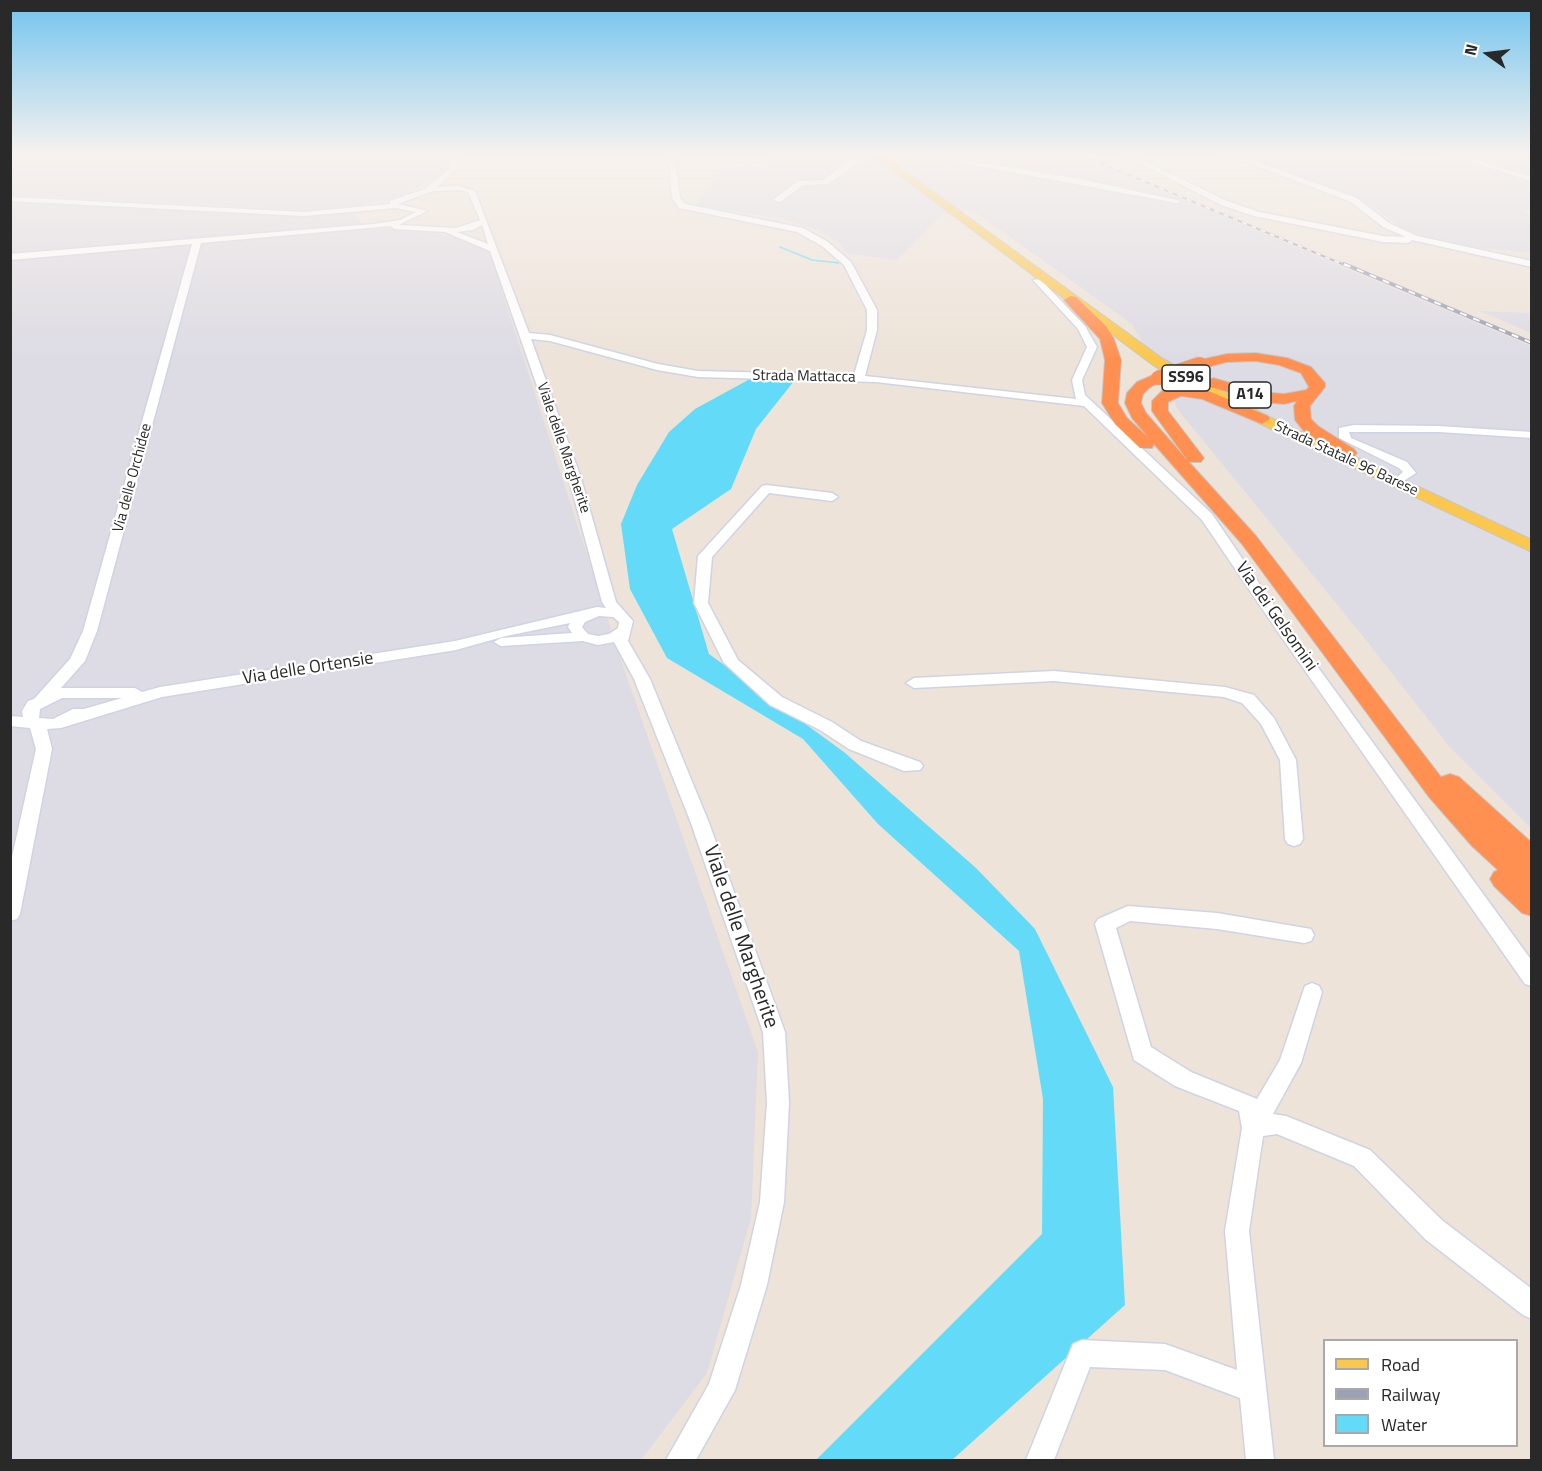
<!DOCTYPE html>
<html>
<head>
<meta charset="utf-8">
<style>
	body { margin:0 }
	#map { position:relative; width:1542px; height:1471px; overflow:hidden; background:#ede3d9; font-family:"Titillium Web",sans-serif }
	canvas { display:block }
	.frame { position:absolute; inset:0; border:12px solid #292929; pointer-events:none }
	.legend { position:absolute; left:1323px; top:1339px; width:195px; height:108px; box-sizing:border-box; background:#fff; border:2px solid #a9a9a9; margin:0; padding:8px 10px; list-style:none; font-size:18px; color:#292929 }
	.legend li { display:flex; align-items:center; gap:12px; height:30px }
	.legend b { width:30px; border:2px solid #a9a9a9 }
	.north { position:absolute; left:1458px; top:24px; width:60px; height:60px; -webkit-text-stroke:4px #fff; paint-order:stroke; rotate:284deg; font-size:16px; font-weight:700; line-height:24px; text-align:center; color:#292929 }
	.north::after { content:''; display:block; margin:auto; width:21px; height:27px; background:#292929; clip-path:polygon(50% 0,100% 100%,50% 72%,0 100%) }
</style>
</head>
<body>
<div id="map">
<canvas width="1542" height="1471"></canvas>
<div class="frame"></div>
<ul class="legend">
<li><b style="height:8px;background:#fbc74f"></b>Road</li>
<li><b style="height:8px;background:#9ca1b5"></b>Railway</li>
<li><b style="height:16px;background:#63dbf8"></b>Water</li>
</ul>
<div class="north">N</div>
</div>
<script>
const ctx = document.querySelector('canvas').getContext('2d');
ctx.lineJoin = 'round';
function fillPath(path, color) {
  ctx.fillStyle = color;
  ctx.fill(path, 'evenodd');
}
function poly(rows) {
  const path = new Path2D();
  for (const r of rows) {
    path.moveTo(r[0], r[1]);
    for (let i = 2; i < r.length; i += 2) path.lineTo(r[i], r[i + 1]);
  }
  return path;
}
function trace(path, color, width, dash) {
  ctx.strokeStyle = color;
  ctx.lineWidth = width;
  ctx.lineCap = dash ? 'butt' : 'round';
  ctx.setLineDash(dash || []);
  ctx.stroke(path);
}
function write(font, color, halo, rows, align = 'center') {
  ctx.font = font + ' "Titillium Web",sans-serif';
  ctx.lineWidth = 4.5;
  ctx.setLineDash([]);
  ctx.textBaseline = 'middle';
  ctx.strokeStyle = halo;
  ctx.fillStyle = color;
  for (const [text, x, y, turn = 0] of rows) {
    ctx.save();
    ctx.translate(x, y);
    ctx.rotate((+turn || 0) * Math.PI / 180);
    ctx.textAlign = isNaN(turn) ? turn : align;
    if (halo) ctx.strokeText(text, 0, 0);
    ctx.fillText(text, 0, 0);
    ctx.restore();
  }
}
fillPath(poly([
	[10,153,448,153,450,158,443,174,397,199,322,211,11,195],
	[781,153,904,153,958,162,976,153,1072,153,1531,346,1531,828,1449,746,1362,635,1179,411,1132,324,972,210,942,215,897,260,846,253,840,243,820,231,780,218,695,206,725,166,764,167],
	[1236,153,1378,153,1415,164,1454,158,1531,182,1531,209,1522,211,1531,215,1531,252,1460,247,1421,236,1405,230,1363,200],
	[1455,153,1531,153,1531,173,1524,174],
	[11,201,310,215,352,213,362,224,11,254],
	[371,228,424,231,460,239,488,248,622,663,758,1052,751,1218,707,1373,641,1460,11,1460,11,260],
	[1480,311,1531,313,1531,333]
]), '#dddbe4');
fillPath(poly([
	[748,380,794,381,756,429,731,489,672,529,709,654,844,752,976,868,1035,929,1113,1087,1125,1305,952,1460,816,1460,1042,1234,1043,1099,1019,951,878,824,803,739,667,658,630,589,621,524,637,485,669,432,695,409]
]), '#63dbf8');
trace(poly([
	[780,247,812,260,839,263]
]), '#63dbf8', 1.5);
const minor = poly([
	[668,153,674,153,680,198,685,204,803,228,828,242,851,262,877,310,877,330,865,376,1076,399,1072,380,1087,347,1078,329,1033,280,1047,278,1047,282,1044,283,1085,326,1097,347,1082,380,1085,395,1212,514,1290,629,1532,961,1532,986,1525,984,1280,635,1202,520,1084,406,876,382,698,377,657,370,550,341,531,339,580,475,616,602,633,621,628,641,650,679,709,823,785,1032,789,1103,784,1202,767,1285,735,1390,696,1460,666,1460,709,1384,741,1285,760,1202,767,1103,763,1032,691,823,634,679,614,642,598,645,583,641,501,646,494,642,501,638,572,633,568,627,570,623,506,636,456,650,162,697,61,728,47,729,52,749,20,914,17,919,10,921,10,866,36,749,30,728,10,726,10,716,23,717,22,711,28,701,34,699,70,659,83,631,192,244,10,260,10,254,373,224,400,220,416,212,396,208,304,216,10,201,10,197,304,212,390,204,390,201,425,189,448,170,453,157,456,155,459,157,455,171,437,187,459,186,475,191,529,333,550,335,658,364,698,371,854,375,867,330,867,310,844,265,822,246,797,232,679,208,672,198,668,153],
	[459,190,468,192,480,220,456,228,399,225,427,211,398,204,433,191,459,190],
	[482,225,488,244,457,232,473,230,482,225],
	[391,226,394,229,445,232,490,251,568,475,602,602,606,608,597,607,455,641,160,687,142,692,135,688,61,688,85,661,97,631,201,243,391,226],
	[599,616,613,617,619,622,618,628,609,634,598,636,588,634,582,627,585,622,599,616],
	[62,698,122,698,84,709,73,709,53,719,39,718,40,709,62,698],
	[877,153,879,156,855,165,828,184,803,185,780,202,773,200,798,181,823,180,849,161,877,153],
	[924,153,1080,179,1181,201,1177,203,915,154,924,153],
	[1120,153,1128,153,1227,201,1259,212,1383,236,1406,237,1383,227,1351,202,1223,153,1232,153,1357,198,1389,223,1417,236,1532,261,1532,267,1412,240,1408,243,1383,242,1254,216,1221,205,1120,153],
	[1443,153,1453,153,1532,177,1532,181,1443,153],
	[1354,425,1439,426,1532,432,1532,438,1439,432,1349,432,1351,438,1407,462,1416,473,1402,482,1396,478,1403,472,1399,468,1339,438,1339,428,1354,425],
	[766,485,832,493,838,497,832,501,769,493,712,557,708,603,738,660,782,697,832,722,861,741,920,762,923,766,920,770,904,771,849,749,820,730,770,705,724,663,694,603,698,556,762,486,766,485],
	[1054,671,1225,687,1254,695,1274,718,1296,760,1303,839,1300,844,1294,846,1288,844,1285,839,1280,760,1261,724,1242,703,1224,697,1054,681,914,688,906,683,914,678,1054,671],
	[1128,906,1217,913,1311,929,1314,935,1311,941,1304,943,1217,929,1130,921,1116,928,1151,1047,1191,1072,1257,1099,1280,1060,1305,986,1312,983,1319,986,1322,992,1301,1063,1273,1114,1286,1116,1370,1150,1443,1221,1532,1289,1532,1319,1523,1315,1425,1239,1354,1166,1277,1134,1263,1136,1249,1231,1274,1460,1246,1460,1240,1398,1165,1370,1090,1367,1054,1460,1026,1460,1073,1344,1082,1340,1165,1344,1237,1370,1225,1231,1242,1128,1239,1111,1175,1086,1134,1060,1095,924,1098,919,1128,906]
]);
const major = poly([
	[870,153,880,153,1163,359,1267,416,1532,540,1532,552,1257,422,1153,365,870,153]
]);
const highway = poly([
	[1071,296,1076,297,1106,326,1114,339,1121,360,1118,403,1127,418,1149,438,1132,418,1125,403,1127,393,1137,382,1158,373,1166,378,1149,388,1143,394,1141,403,1146,413,1188,461,1152,411,1152,401,1162,391,1181,386,1206,390,1268,416,1270,419,1262,424,1202,399,1181,396,1168,402,1168,411,1204,458,1201,462,1189,462,1256,536,1441,777,1450,774,1459,777,1532,843,1532,916,1522,913,1494,886,1490,879,1494,872,1498,870,1472,846,1429,797,1242,544,1154,444,1152,448,1140,448,1115,424,1102,403,1105,360,1100,339,1064,300,1071,296],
	[1255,353,1287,358,1311,367,1325,383,1325,387,1310,406,1311,419,1318,426,1354,449,1357,453,1354,457,1342,457,1306,434,1295,420,1294,406,1297,401,1284,404,1262,402,1207,386,1205,383,1213,378,1263,392,1284,394,1306,390,1309,387,1301,373,1279,365,1255,361,1227,362,1200,369,1192,364,1195,361,1227,354,1255,353]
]);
trace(minor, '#ced4e3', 3);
trace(major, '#c7c7c7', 2);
trace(highway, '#c7c7c7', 2);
fillPath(minor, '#fff');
fillPath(major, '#fbc74f');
fillPath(highway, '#ff9052');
const railFar1 = poly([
	[1076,153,1347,266]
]);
const rail = poly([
	[1344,264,1532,343]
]);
trace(railFar1, '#9ca1b5', 2);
trace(rail, '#9ca1b5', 4);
trace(railFar1, '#fff', 1.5, [5]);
trace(rail, '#fff', 2, [7]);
const highwayBridge = poly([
	[1158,378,1200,364]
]);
trace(highwayBridge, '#c7c7c7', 16, []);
trace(highwayBridge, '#ff9052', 14);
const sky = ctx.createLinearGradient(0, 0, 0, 359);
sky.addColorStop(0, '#73c4ee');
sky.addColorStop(0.43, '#f7f2ee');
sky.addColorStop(1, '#f7f2ee00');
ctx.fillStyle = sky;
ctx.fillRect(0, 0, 1542, 359);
write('15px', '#292929', '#fff', [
	["Strada Mattacca",804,377,1],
	["Viale delle Margherite",563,448,71],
	["Strada Statale 96 Barese",1346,459,25],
	["Via delle Orchidee",133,478,-75]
]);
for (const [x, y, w] of [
	[1186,378,48],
	[1250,395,42]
]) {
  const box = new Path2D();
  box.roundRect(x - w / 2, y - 13, w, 26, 4.5);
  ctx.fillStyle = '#fff';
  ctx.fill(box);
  trace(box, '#292929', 1.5);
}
write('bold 16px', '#292929', null, [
	["SS96",1186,378],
	["A14",1250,395]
]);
write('18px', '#292929', '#fff', [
	["Via dei Gelsomini",1276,617,55],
	["Via delle Ortensie",308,669,-9]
]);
write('21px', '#292929', '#fff', [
	["Viale delle Margherite",740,937,71]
]);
</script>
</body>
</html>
